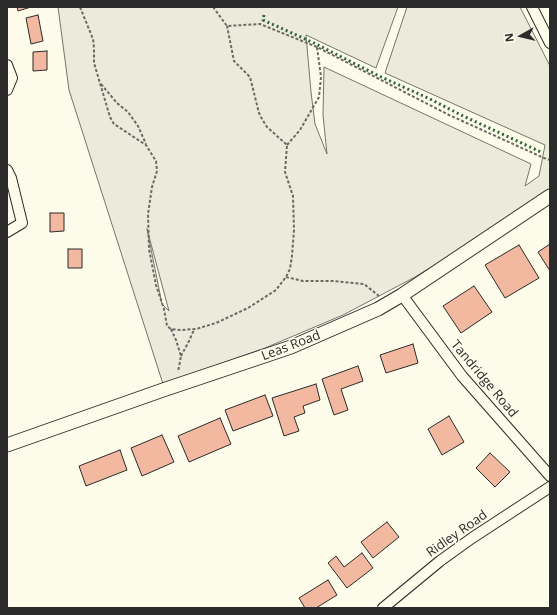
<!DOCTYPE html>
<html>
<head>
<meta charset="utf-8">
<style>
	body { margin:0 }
	#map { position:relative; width:557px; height:615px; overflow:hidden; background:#fdfbea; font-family:"Open Sans",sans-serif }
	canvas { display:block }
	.frame { position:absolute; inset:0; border:8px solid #2b2b2b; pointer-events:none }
	.north { position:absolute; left:501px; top:16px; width:40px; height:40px; -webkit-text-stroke:3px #fdfbea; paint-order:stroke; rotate:262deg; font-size:11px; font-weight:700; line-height:16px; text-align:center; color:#2b2b2b }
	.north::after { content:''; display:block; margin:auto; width:14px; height:18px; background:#2b2b2b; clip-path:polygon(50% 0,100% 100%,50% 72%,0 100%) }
</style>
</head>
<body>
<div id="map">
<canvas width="557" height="615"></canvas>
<div class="frame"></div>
<div class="north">N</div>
</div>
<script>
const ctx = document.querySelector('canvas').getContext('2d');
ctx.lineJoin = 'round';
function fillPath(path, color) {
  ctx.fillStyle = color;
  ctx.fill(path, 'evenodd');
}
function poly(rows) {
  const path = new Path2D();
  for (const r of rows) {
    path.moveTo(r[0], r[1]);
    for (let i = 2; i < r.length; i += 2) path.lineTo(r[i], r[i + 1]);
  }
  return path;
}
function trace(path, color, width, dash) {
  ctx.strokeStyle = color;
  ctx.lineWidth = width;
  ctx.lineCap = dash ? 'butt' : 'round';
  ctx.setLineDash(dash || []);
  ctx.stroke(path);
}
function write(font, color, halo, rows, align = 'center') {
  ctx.font = font + ' "Open Sans",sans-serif';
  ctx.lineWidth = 3;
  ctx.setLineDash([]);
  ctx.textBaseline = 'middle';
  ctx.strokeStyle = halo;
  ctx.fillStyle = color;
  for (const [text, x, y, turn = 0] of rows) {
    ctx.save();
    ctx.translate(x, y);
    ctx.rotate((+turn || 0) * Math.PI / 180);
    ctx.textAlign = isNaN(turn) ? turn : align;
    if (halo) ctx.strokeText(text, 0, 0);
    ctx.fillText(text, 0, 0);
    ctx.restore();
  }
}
const green = poly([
	[58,7,398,7,376,68,306,35,311,92,315,124,327,154,323,115,324,67,531,164,525,186,539,176,545,145,385,73,407,7,520,7,550,66,550,195,415,277,343,315,265,348,163,384,69,90,58,7],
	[147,229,169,311,162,304,147,229]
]);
fillPath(green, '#ecebdb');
trace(green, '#74746e', 1);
const building = poly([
	[17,7,31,7,18,11,17,7],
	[38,15,43,41,31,44,26,18,38,15],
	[47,51,47,70,33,71,33,52,47,51],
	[50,213,64,213,64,231,50,232,50,213],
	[550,244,550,271,538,252,550,244],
	[519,245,539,278,505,298,485,265,519,245],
	[68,249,82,249,82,268,68,268,68,249],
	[474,286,492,312,461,333,443,306,474,286],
	[413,344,418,363,386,373,380,355,413,344],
	[358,366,363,381,341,389,348,410,334,415,322,379,358,366],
	[316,384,320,400,303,406,305,413,294,417,299,431,284,436,272,398,316,384],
	[265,395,273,416,233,431,225,410,265,395],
	[449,416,464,442,442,455,428,429,449,416],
	[220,418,231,444,189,462,178,436,220,418],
	[162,435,174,462,142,476,131,448,162,435],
	[120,450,127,470,86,486,79,466,120,450],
	[490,453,510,472,495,487,476,468,490,453],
	[387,522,399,537,373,558,361,542,387,522],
	[362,553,373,568,347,588,328,563,336,556,344,567,362,553],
	[328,580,337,595,316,608,305,608,299,598,328,580]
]);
fillPath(building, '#f2b8a0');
trace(building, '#2b2b2b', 1);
const minor = poly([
	[532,7,550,43],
	[7,65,12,78,7,90],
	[7,170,11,178,22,223,7,232],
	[402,295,462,376,550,476],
	[383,608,440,561,472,538,550,487]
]);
const tertiary = poly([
	[7,445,163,390,291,347,378,309,402,295,550,196]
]);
trace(minor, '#2b2b2b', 12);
trace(tertiary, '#2b2b2b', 15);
trace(poly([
	[80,7,93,39,94,48,94,63,110,117,114,124,146,145,156,161,157,171,152,187,148,214,149,249,156,285,164,309,167,326,171,329,181,330,196,329,216,323,248,308,276,290,286,277,290,269,292,256,294,230,293,196,285,172,287,145,267,127,262,119,259,113,250,77,234,61,227,26],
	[213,7,227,26,260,24,317,47,449,115,544,158,550,160],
	[101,84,117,103,128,112,138,126,146,144],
	[287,145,300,130,319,97,321,77,317,47],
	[286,277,303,281,333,281,364,284,379,296],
	[171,329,176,340,181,356,178,372],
	[181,356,189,341,193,332,195,330]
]), '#6a6964', 2, [3, 2]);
trace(minor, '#fdfbea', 10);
trace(tertiary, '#fdfbea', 13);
trace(poly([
	[264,15,263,20,314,43,379,76,430,99,461,115,541,152]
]), '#34623c', 3, [2, 3]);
write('13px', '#2b2b2b', '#fdfbea', [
	["Leas Road",291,346,-21],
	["Tandridge Road",484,379,50],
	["Ridley Road",457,534,-35]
]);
</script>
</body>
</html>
